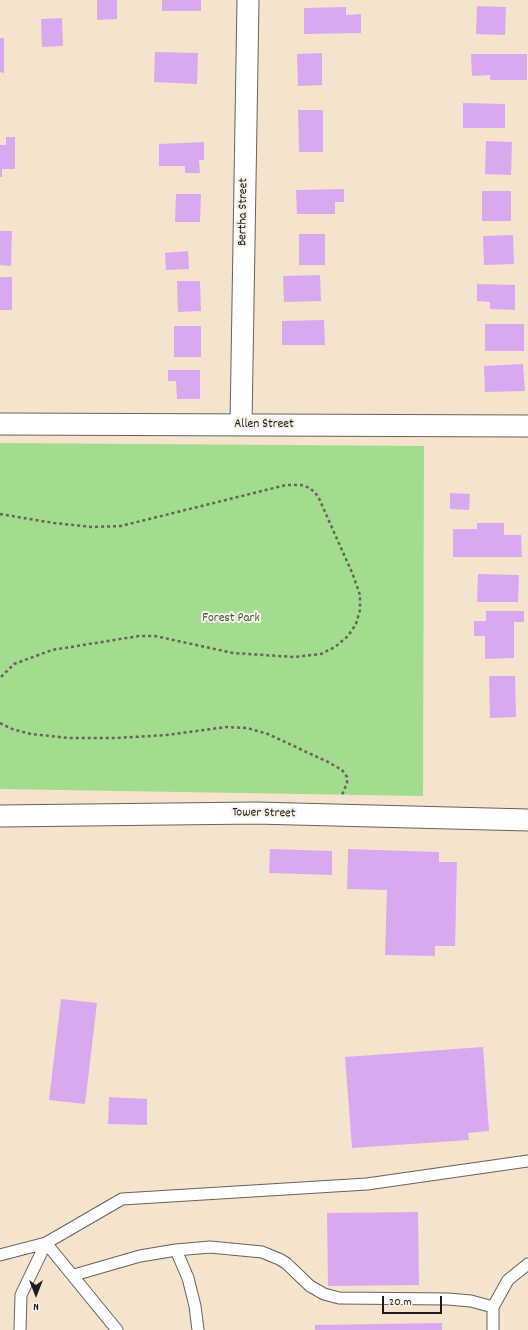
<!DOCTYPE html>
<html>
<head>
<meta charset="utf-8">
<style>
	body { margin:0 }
	#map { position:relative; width:528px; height:1330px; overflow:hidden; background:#f4e4cd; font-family:Dekko,sans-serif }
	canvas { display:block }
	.north { position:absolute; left:16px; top:1274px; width:40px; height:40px; -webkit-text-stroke:3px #f7f3e8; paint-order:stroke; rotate:180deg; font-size:11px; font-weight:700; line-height:16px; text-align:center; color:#1c1c1c }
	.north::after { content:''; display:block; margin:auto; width:14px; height:18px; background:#1c1c1c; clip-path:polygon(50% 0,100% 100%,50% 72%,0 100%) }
	.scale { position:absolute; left:382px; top:1296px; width:60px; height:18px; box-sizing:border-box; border:2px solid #1c1c1c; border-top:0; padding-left:5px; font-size:12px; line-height:14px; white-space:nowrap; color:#1c1c1c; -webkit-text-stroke:3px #f7f3e8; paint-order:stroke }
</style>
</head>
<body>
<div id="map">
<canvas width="528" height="1330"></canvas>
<div class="north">N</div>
<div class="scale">20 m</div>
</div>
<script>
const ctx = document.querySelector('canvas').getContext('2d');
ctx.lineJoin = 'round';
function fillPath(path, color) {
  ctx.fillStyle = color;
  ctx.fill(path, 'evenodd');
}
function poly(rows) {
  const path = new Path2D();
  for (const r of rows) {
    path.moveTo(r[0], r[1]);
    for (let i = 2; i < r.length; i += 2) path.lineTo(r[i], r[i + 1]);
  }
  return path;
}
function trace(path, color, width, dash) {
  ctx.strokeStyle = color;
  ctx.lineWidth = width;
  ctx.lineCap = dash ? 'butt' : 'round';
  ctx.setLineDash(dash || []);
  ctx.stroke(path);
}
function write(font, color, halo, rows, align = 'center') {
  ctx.font = font + ' Dekko,sans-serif';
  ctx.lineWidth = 4;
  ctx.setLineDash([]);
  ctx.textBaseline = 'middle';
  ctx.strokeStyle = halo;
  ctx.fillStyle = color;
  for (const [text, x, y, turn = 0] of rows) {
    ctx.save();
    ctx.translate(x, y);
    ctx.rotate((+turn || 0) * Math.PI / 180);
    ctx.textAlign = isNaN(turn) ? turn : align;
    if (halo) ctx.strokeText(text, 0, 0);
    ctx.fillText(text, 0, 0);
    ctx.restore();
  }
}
fillPath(poly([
	[0,443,424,446,423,796,0,789]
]), '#a2dc8e');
fillPath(poly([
	[97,0,117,0,117,19,97,20],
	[162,0,201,0,201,11,162,11],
	[477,6,506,7,505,35,476,34],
	[346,7,346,15,361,14,361,33,304,34,304,8],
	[62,18,63,46,42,47,41,19],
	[0,38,4,38,4,73,0,72],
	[155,52,198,53,197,84,154,82],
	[322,53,322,85,298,86,297,54],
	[471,54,527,54,527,80,490,80,490,75,472,76],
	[463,103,505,104,505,128,463,128],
	[298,110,323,110,323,152,299,152],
	[6,137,15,137,15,169,2,169,2,177,0,177,0,145,6,145],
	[486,141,512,142,511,175,485,174],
	[204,142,204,160,199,160,200,173,185,173,185,166,159,166,159,144],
	[344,189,344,202,335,202,335,214,297,214,296,190],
	[482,191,511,191,511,221,482,221],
	[176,194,201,194,200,222,175,222],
	[0,231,12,231,11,266,0,265],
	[299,234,325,234,325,265,299,265],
	[513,235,514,264,484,265,483,236],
	[188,251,189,269,166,270,165,253],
	[320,275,321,301,284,302,283,276],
	[0,277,12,277,12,310,0,310],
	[177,281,200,281,201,311,178,312],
	[477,284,515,285,515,310,490,309,490,302,477,301],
	[324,320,325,345,282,345,282,321],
	[485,324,524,324,524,351,485,351],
	[174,326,201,326,201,357,174,357],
	[523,364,525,391,485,392,484,366],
	[168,370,200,370,200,399,177,399,176,381,168,381],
	[450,493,470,494,469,510,450,509],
	[477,523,504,523,504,535,521,535,522,557,453,557,453,529,477,529],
	[478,574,519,575,518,602,477,602],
	[486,611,524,611,524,622,514,622,514,658,485,659,485,636,474,636,474,621,486,621],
	[489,676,515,676,516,717,490,718],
	[270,849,332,851,332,875,269,873],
	[348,849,439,852,439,862,457,862,455,946,435,946,435,956,385,955,387,890,347,889],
	[61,999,97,1003,85,1104,49,1100],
	[483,1047,489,1131,468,1133,469,1140,352,1148,345,1057],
	[109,1097,147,1099,147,1125,108,1124],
	[418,1212,419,1285,328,1286,327,1213],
	[442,1323,442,1330,315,1330,315,1325]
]), '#d9a9ef');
const lane = poly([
	[176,1250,188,1278,195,1306,198,1330],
	[0,1255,46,1243,117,1330],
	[74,1275,140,1256,176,1250,210,1247,262,1252,279,1259,286,1263,310,1286,324,1294,339,1298,448,1299,471,1301,493,1307],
	[20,1330,21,1295,46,1243,122,1199,367,1184,528,1161],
	[493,1330,493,1307,508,1280,528,1264]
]);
const street = poly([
	[0,424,528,426],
	[241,424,248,0],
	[0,816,256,813,528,820]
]);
trace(lane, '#68625a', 13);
trace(street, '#68625a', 23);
trace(poly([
	[0,514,54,523,92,527,121,526,286,485,301,485,310,488,318,496,353,575,360,595,360,610,356,624,348,636,335,647,321,654,294,657,233,653,155,636,139,636,52,650,14,664,0,678],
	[0,723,12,729,31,734,69,738,116,738,167,735,226,727,247,728,268,734,328,762,342,770,347,777,347,783,342,795]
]), '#68625a', 2.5, [3, 3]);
trace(lane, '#fff', 11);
trace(street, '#fff', 21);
write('13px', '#1c1c1c', '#f7f3e8', [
	["Bertha Street",244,212,-89],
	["Allen Street",264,425],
	["Tower Street",264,814,1]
]);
write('13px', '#44563e', '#f7f3e8', [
	["Forest Park",231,619]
]);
</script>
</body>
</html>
